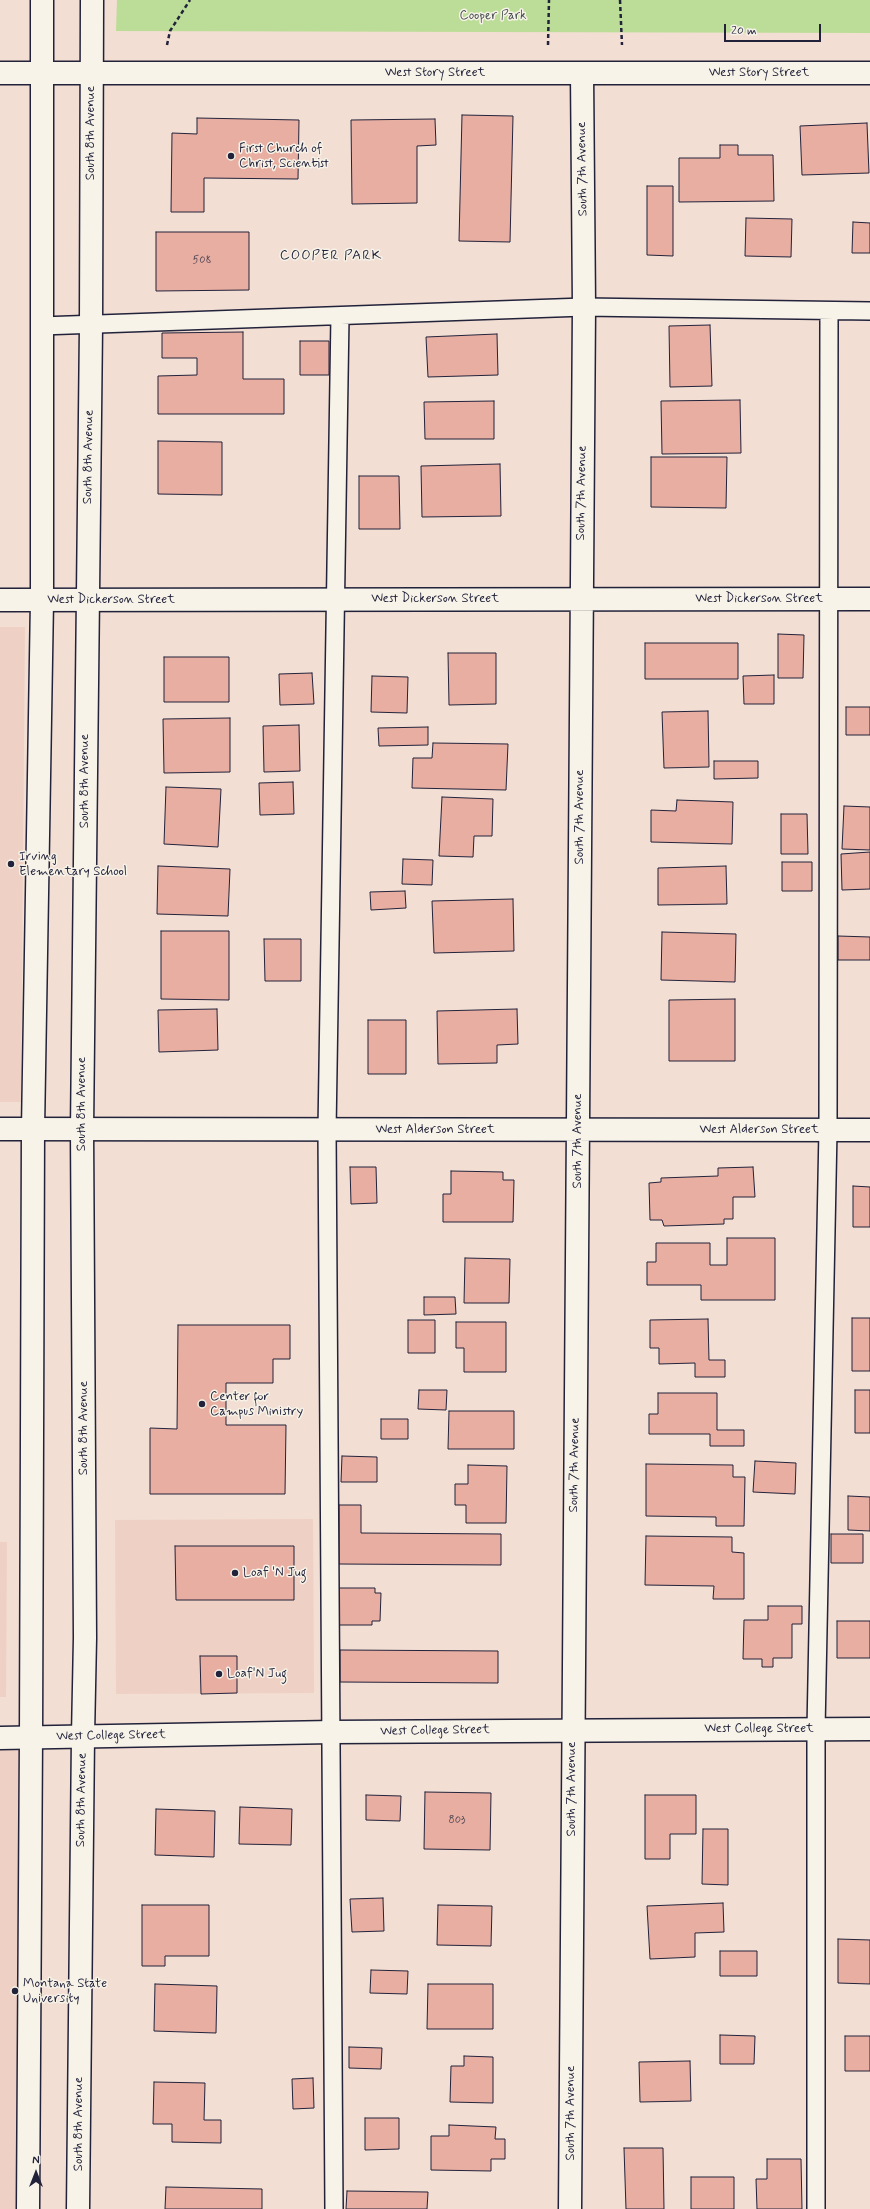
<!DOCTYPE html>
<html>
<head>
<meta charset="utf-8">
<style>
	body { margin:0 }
	#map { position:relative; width:870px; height:2209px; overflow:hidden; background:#f2ded3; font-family:Mynerve,sans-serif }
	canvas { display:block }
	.north { position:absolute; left:16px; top:2153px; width:40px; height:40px; -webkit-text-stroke:3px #f7f3e8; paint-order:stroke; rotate:0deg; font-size:11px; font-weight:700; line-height:16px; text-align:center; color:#22223b }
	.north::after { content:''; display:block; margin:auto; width:14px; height:18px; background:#22223b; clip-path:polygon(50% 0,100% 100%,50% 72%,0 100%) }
	.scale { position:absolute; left:724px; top:24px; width:97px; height:18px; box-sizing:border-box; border:2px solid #22223b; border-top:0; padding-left:5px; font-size:12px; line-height:14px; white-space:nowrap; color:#22223b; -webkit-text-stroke:3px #f7f3e8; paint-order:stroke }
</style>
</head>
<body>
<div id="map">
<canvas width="870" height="2209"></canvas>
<div class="north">N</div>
<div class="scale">20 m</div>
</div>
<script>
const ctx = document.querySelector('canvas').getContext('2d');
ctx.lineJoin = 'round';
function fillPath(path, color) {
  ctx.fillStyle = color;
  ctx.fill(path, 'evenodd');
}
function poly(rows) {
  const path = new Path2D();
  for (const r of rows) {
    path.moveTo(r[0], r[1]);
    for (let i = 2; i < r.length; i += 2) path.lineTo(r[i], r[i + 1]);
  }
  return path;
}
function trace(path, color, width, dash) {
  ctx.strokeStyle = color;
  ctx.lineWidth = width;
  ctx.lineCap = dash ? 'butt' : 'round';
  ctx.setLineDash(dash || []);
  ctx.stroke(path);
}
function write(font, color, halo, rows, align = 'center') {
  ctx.font = font + ' Mynerve,sans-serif';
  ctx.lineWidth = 3;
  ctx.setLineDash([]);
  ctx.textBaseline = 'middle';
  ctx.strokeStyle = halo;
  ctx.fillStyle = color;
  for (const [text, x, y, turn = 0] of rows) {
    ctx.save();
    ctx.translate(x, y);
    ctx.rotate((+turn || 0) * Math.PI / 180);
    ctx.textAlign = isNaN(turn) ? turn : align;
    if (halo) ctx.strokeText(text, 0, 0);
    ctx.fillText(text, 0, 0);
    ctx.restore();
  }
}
fillPath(poly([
	[0,627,25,627,21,1102,0,1102],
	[313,1519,314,1693,116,1694,115,1520],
	[0,1542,7,1542,6,1697,0,1697],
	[31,1737,28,2209,0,2209,0,1738]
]), '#efd0c4');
fillPath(poly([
	[117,0,870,0,870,33,116,31]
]), '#bcdd97');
const building = poly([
	[462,115,513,116,510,242,459,241,462,115],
	[197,118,299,120,298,179,204,178,204,212,171,212,172,133,197,134,197,118],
	[435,119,436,145,417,146,417,203,352,204,351,120,435,119],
	[867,123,869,173,802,175,800,126,867,123],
	[720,145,738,145,738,155,773,155,774,201,679,202,679,158,720,158,720,145],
	[647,186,673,186,673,256,647,255,647,186],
	[746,218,792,219,791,257,745,256,746,218],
	[853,222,870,223,870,253,852,253,853,222],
	[156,232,249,232,249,290,156,291,156,232],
	[710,325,712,386,670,387,669,326,710,325],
	[243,332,243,379,284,379,284,414,158,414,158,376,197,375,197,358,162,358,162,333,243,332],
	[497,334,498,375,428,377,426,337,497,334],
	[300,341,329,341,329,375,300,375,300,341],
	[740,400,741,453,662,454,661,401,740,400],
	[494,401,494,439,425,439,424,402,494,401],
	[158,441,222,442,222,495,158,494,158,441],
	[651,457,727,457,726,508,651,507,651,457],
	[500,464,501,516,422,517,421,466,500,464],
	[359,476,399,476,400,529,359,529,359,476],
	[778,634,804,635,803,678,778,678,778,634],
	[645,643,738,643,738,679,645,679,645,643],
	[448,653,496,653,496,704,449,705,448,653],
	[164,657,229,657,229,702,164,702,164,657],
	[312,673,314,704,280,705,279,674,312,673],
	[774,675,774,704,744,704,743,676,774,675],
	[372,676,408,677,407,713,371,712,372,676],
	[846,707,870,707,870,735,846,735,846,707],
	[708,711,709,767,664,768,662,712,708,711],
	[230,718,230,772,164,773,163,719,230,718],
	[299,725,300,771,264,772,263,726,299,725],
	[428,727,428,745,379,746,378,728,428,727],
	[433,743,508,744,506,790,412,788,413,758,432,758,433,743],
	[714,761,758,761,758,778,714,779,714,761],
	[293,782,294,814,260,815,259,783,293,782],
	[166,787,221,789,218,847,164,844,166,787],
	[442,797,493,799,492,836,474,836,473,857,439,856,442,797],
	[677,800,733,802,732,844,651,842,651,810,676,811,677,800],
	[844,806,870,807,870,850,842,849,844,806],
	[781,814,807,814,808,854,781,854,781,814],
	[870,852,870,889,842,890,841,854,870,852],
	[403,859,433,860,432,885,402,884,403,859],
	[782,862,812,862,812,891,782,891,782,862],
	[158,866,230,869,228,916,157,914,158,866],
	[726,866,727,904,658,905,658,868,726,866],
	[405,891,406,908,371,910,370,892,405,891],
	[513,899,514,951,434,953,432,901,513,899],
	[161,931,229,931,229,1000,161,999,161,931],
	[662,932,736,934,735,982,661,980,662,932],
	[838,936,870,937,870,960,838,960,838,936],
	[264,939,301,939,301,981,265,981,264,939],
	[735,999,735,1061,669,1061,669,1000,735,999],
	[217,1009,218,1050,159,1052,158,1010,217,1009],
	[517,1009,518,1044,497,1045,497,1063,438,1064,437,1011,517,1009],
	[368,1020,406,1020,406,1074,368,1074,368,1020],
	[350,1167,376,1167,377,1203,351,1204,350,1167],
	[753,1167,755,1197,733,1197,733,1219,724,1219,724,1224,664,1226,662,1220,650,1220,649,1183,661,1182,661,1178,718,1176,718,1168,753,1167],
	[451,1171,503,1172,503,1180,514,1180,513,1222,443,1222,443,1194,451,1194,451,1171],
	[853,1186,870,1187,870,1227,853,1227,853,1186],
	[727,1238,775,1238,775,1300,701,1300,701,1285,647,1285,647,1262,656,1262,656,1243,710,1243,710,1265,727,1265,727,1238],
	[465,1258,510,1259,509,1303,464,1303,465,1258],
	[424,1297,455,1297,456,1314,424,1315,424,1297],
	[852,1318,870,1318,870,1371,852,1371,852,1318],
	[708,1319,709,1360,725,1360,725,1377,695,1377,695,1363,659,1364,659,1348,650,1348,650,1320,708,1319],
	[408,1320,435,1320,435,1353,408,1353,408,1320],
	[456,1322,506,1322,506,1372,464,1372,464,1348,456,1348,456,1322],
	[178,1325,290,1325,290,1359,273,1359,273,1383,226,1383,226,1425,286,1425,285,1494,150,1494,150,1428,177,1429,178,1325],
	[419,1390,447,1390,446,1410,418,1409,419,1390],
	[855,1390,870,1390,870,1433,855,1433,855,1390],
	[658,1393,717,1393,717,1430,744,1430,744,1446,710,1446,710,1434,649,1434,649,1414,658,1414,658,1393],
	[449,1411,514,1411,514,1449,448,1449,449,1411],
	[381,1419,408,1419,408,1439,381,1439,381,1419],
	[342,1456,377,1457,377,1482,341,1482,342,1456],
	[755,1461,796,1463,795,1494,753,1492,755,1461],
	[646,1464,733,1465,733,1477,745,1477,744,1526,716,1526,716,1517,646,1516,646,1464],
	[468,1465,507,1466,506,1523,466,1523,466,1505,455,1505,455,1484,468,1484,468,1465],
	[848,1496,870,1497,870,1531,848,1530,848,1496],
	[339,1505,361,1505,361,1533,501,1534,501,1565,339,1564,339,1505],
	[831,1534,863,1534,863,1563,831,1563,831,1534],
	[646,1536,732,1537,732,1552,744,1553,744,1599,713,1599,714,1586,645,1585,646,1536],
	[175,1546,294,1546,294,1600,176,1600,175,1546],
	[337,1588,375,1588,375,1593,381,1593,380,1621,372,1621,372,1625,337,1625,337,1588],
	[768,1606,802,1606,802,1624,792,1624,792,1658,773,1658,773,1667,762,1667,762,1659,743,1659,744,1620,768,1620,768,1606],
	[837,1621,870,1621,870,1658,837,1658,837,1621],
	[340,1650,498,1651,498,1683,340,1682,340,1650],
	[200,1656,237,1656,237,1693,201,1694,200,1656],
	[425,1792,491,1793,490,1850,424,1849,425,1792],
	[366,1795,401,1796,400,1821,366,1820,366,1795],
	[645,1795,696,1795,696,1834,670,1834,670,1859,645,1859,645,1795],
	[240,1807,292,1809,291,1845,239,1844,240,1807],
	[156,1809,215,1811,214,1857,155,1855,156,1809],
	[703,1829,728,1829,728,1885,702,1884,703,1829],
	[383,1898,384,1931,352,1932,350,1899,383,1898],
	[723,1903,724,1932,695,1933,695,1957,650,1959,647,1906,723,1903],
	[142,1905,209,1905,209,1956,165,1956,165,1966,142,1966,142,1905],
	[438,1905,492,1906,491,1946,437,1945,438,1905],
	[838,1939,870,1940,870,1984,838,1983,838,1939],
	[720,1951,757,1951,757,1976,720,1976,720,1951],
	[371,1970,408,1971,407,1994,370,1993,371,1970],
	[155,1984,217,1986,216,2033,154,2031,155,1984],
	[428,1984,493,1984,493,2029,427,2029,428,1984],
	[720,2035,755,2036,754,2064,720,2064,720,2035],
	[845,2036,870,2036,870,2071,845,2071,845,2036],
	[349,2047,382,2048,381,2069,349,2068,349,2047],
	[464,2056,493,2057,493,2103,450,2102,451,2066,464,2066,464,2056],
	[690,2061,691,2101,640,2102,639,2062,690,2061],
	[313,2078,314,2108,293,2109,292,2079,313,2078],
	[154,2082,205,2083,204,2120,221,2120,221,2143,172,2142,172,2124,153,2124,154,2082],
	[365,2118,399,2118,399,2149,365,2150,365,2118],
	[449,2125,496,2127,495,2139,505,2139,505,2159,491,2159,491,2171,431,2170,431,2136,449,2136,449,2125],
	[624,2148,663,2148,664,2209,626,2209,624,2148],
	[767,2159,801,2159,802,2209,757,2209,756,2179,767,2179,767,2159],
	[691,2177,734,2177,734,2209,691,2209,691,2177],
	[166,2187,262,2189,262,2209,165,2209,166,2187],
	[347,2191,428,2192,427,2209,346,2209,347,2191]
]);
fillPath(building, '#e7aea1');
trace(building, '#22223b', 1);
const service = poly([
	[41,326,584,307,870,311],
	[334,2209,327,1130,340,316],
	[816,2209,816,1729,828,1130,829,311]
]);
const minor = poly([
	[0,73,870,73],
	[0,600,870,599],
	[0,1129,870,1130],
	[28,2209,31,1737],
	[78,2209,83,1736],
	[570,2209,584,307,582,73]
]);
const tertiary = poly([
	[83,1736,85,1638,82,1129,91,326,92,0],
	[31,1737,33,1129,42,600,42,0]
]);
const secondary = poly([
	[0,1738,332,1732,870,1729]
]);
trace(service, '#22223b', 20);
trace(minor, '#22223b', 25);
trace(tertiary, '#22223b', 25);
trace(secondary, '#22223b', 25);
trace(poly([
	[620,0,622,45],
	[167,45,170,31,190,0],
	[548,45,549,0]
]), '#22223b', 2.5, [4, 3]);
trace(service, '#f7f3e8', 17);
trace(minor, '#f7f3e8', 22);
trace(tertiary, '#f7f3e8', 22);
trace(secondary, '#f7f3e8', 22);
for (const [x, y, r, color] of [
	[231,156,4,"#22223b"],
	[11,864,4,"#22223b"],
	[202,1404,4,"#22223b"],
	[235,1573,4,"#22223b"],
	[219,1674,4,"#22223b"],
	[15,1991,4,"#22223b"]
]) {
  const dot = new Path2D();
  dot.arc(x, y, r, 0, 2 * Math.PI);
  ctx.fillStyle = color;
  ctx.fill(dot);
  trace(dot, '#f7f3e8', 1.5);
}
write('11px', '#534554', null, [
	["508",202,261],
	["803",457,1821]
]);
write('13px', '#485152', '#f7f3e8', [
	["Cooper Park",493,16]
]);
write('13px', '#22223b', '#f7f3e8', [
	["West Story Street",435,73],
	["West Story Street",759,73],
	["South 8th Avenue",91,133,-90],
	["South 7th Avenue",583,169,-91],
	["South 8th Avenue",89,457,-89],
	["South 7th Avenue",582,493,-89],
	["West Dickerson Street",435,599],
	["West Dickerson Street",759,599],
	["West Dickerson Street",111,600],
	["South 8th Avenue",85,781,-90],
	["South 7th Avenue",580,817,-90],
	["South 8th Avenue",82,1104,-90],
	["West Alderson Street",435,1130],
	["West Alderson Street",759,1130],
	["South 7th Avenue",578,1141,-90],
	["South 8th Avenue",84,1428,-90],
	["South 7th Avenue",575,1465,-89],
	["West College Street",759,1729],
	["West College Street",435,1731,-1],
	["West College Street",111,1736,-1],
	["South 7th Avenue",572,1789,-90],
	["South 8th Avenue",82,1800,-89],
	["South 7th Avenue",571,2113,-90],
	["South 8th Avenue",79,2124,-90]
]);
write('13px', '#22223b', '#f7f3e8', [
	["First Church of",239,149],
	["Christ, Scientist",239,164],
	["Irving",19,857],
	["Elementary School",19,872],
	["Center for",210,1397],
	["Campus Ministry",210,1412],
	["Loaf 'N Jug",243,1573],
	["Loaf'N Jug",227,1674],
	["Montana State",23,1984],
	["University",23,1999]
], 'left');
ctx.letterSpacing = '1px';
write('14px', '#22223b', '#f7f3e8', [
	["COOPER PARK",331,256]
]);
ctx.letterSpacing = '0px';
</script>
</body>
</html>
